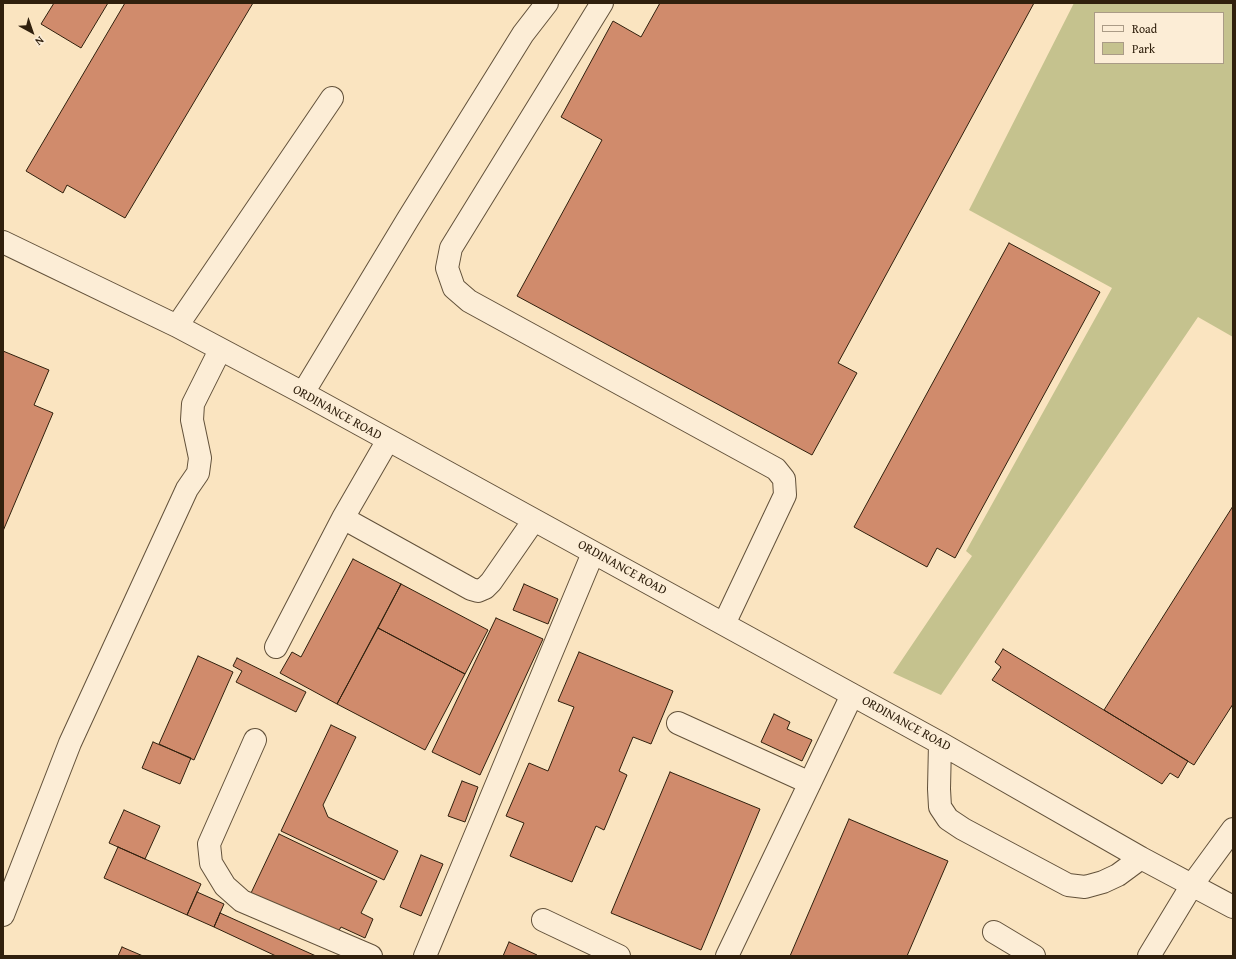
<!DOCTYPE html>
<html>
<head>
<meta charset="utf-8">
<style>
	body { margin:0 }
	#map { position:relative; width:1236px; height:959px; overflow:hidden; background:#fae4c0; font-family:"Gentium Book Plus",serif }
	canvas { display:block }
	.frame { position:absolute; inset:0; border:4px solid #30200d; pointer-events:none }
	.legend { position:absolute; left:1094px; top:12px; width:130px; height:52px; box-sizing:border-box; background:#fcedd6; border:1px solid #aa9b86; margin:0; padding:5px 7px; list-style:none; font-size:12px; color:#30200d }
	.legend li { display:flex; align-items:center; gap:8px; height:20px }
	.legend b { width:20px; border:1px solid #aa9b86 }
	.north { position:absolute; left:12px; top:12px; width:40px; height:40px; -webkit-text-stroke:3px #fcedd6; paint-order:stroke; rotate:140deg; font-size:11px; font-weight:700; line-height:16px; text-align:center; color:#30200d }
	.north::after { content:''; display:block; margin:auto; width:14px; height:18px; background:#30200d; clip-path:polygon(50% 0,100% 100%,50% 72%,0 100%) }
</style>
</head>
<body>
<div id="map">
<canvas width="1236" height="959"></canvas>
<div class="frame"></div>
<ul class="legend">
<li><b style="height:5px;background:#fcedd6"></b>Road</li>
<li><b style="height:11px;background:#c5c28e"></b>Park</li>
</ul>
<div class="north">N</div>
</div>
<script>
const ctx = document.querySelector('canvas').getContext('2d');
ctx.lineJoin = 'round';
function fillPath(path, color) {
  ctx.fillStyle = color;
  ctx.fill(path, 'evenodd');
}
function poly(rows) {
  const path = new Path2D();
  for (const r of rows) {
    path.moveTo(r[0], r[1]);
    for (let i = 2; i < r.length; i += 2) path.lineTo(r[i], r[i + 1]);
  }
  return path;
}
function trace(path, color, width, dash) {
  ctx.strokeStyle = color;
  ctx.lineWidth = width;
  ctx.lineCap = dash ? 'butt' : 'round';
  ctx.setLineDash(dash || []);
  ctx.stroke(path);
}
function write(font, color, halo, rows, align = 'center') {
  ctx.font = font + ' "Gentium Book Plus",serif';
  ctx.lineWidth = 4;
  ctx.setLineDash([]);
  ctx.textBaseline = 'middle';
  ctx.strokeStyle = halo;
  ctx.fillStyle = color;
  for (const [text, x, y, turn = 0] of rows) {
    ctx.save();
    ctx.translate(x, y);
    ctx.rotate((+turn || 0) * Math.PI / 180);
    ctx.textAlign = isNaN(turn) ? turn : align;
    if (halo) ctx.strokeText(text, 0, 0);
    ctx.fillText(text, 0, 0);
    ctx.restore();
  }
}
fillPath(poly([
	[1074,3,1233,3,1233,337,1198,317,941,695,893,673,972,556,966,551,1112,288,969,210],
	[1095,13,1223,13,1223,63,1095,63]
]), '#c5c28e');
const building = poly([
	[54,3,108,3,81,48,41,24,54,3],
	[125,3,253,3,125,218,67,185,63,193,26,171,125,3],
	[660,3,1034,3,838,363,857,373,812,455,517,296,602,140,561,117,613,21,641,37,660,3],
	[1009,243,1100,292,955,558,937,548,927,567,854,527,1009,243],
	[3,351,49,370,34,405,53,413,3,531,3,351],
	[1233,506,1233,704,1194,765,1104,710,1233,506],
	[353,559,401,584,337,704,280,673,292,652,301,657,353,559],
	[401,584,488,630,465,674,378,628,401,584],
	[524,584,558,599,548,624,513,610,524,584],
	[496,618,543,639,480,775,432,752,496,618],
	[378,628,465,674,425,750,337,704,378,628],
	[1003,649,1188,761,1178,778,1170,773,1162,784,992,680,1001,667,995,662,1003,649],
	[579,652,673,691,651,744,633,737,619,771,627,775,604,830,596,826,572,882,510,856,524,823,506,816,529,763,548,771,574,707,558,701,579,652],
	[198,656,233,672,194,760,159,744,198,656],
	[237,658,306,692,296,712,236,682,242,671,233,666,237,658],
	[774,714,790,722,787,729,812,740,802,761,761,742,774,714],
	[331,725,356,737,323,805,328,817,398,851,384,880,281,831,331,725],
	[153,742,191,758,180,784,142,768,153,742],
	[670,772,760,809,701,950,611,913,670,772],
	[462,781,478,787,465,822,448,816,462,781],
	[124,810,160,826,145,859,109,843,124,810],
	[849,819,948,861,907,956,790,956,849,819],
	[279,834,377,881,361,913,373,919,365,938,341,927,337,934,251,893,279,834],
	[118,847,201,884,187,915,104,878,118,847],
	[421,855,443,864,421,916,400,907,421,855],
	[197,892,224,904,214,927,187,915,197,892],
	[220,913,316,956,276,956,214,927,220,913],
	[509,942,537,955,537,956,503,956,509,942],
	[122,947,143,956,118,956,122,947]
]);
fillPath(building, '#d08b6c');
trace(building, '#30200d', 1);
const minor = poly([
	[602,3,451,248,447,268,454,288,469,301,776,469,784,479,785,495,724,624],
	[3,242,177,326,303,393,940,743,1141,858,1233,907],
	[177,326,332,98],
	[303,393,408,219,523,34,547,3],
	[343,518,471,589,478,591,485,588,491,582,534,520],
	[276,647,343,518,388,440],
	[678,723,810,783],
	[255,740,209,844,211,863,225,886,242,901,371,956],
	[940,743,939,789,940,807,948,819,963,829,1068,885,1085,887,1103,882,1118,875,1141,858],
	[3,915,70,743,187,489,198,473,200,458,192,420,193,404,220,350],
	[543,920,619,956],
	[994,932,1034,956],
	[425,956,593,553],
	[727,956,852,695],
	[1149,956,1192,885,1233,829]
]);
trace(minor, '#62513a', 24);
trace(minor, '#fcedd6', 22);
write('13px', '#30200d', '#fcedd6', [
	["ORDINANCE ROAD",337,413,29],
	["ORDINANCE ROAD",622,568,29],
	["ORDINANCE ROAD",906,724,29]
]);
</script>
</body>
</html>
